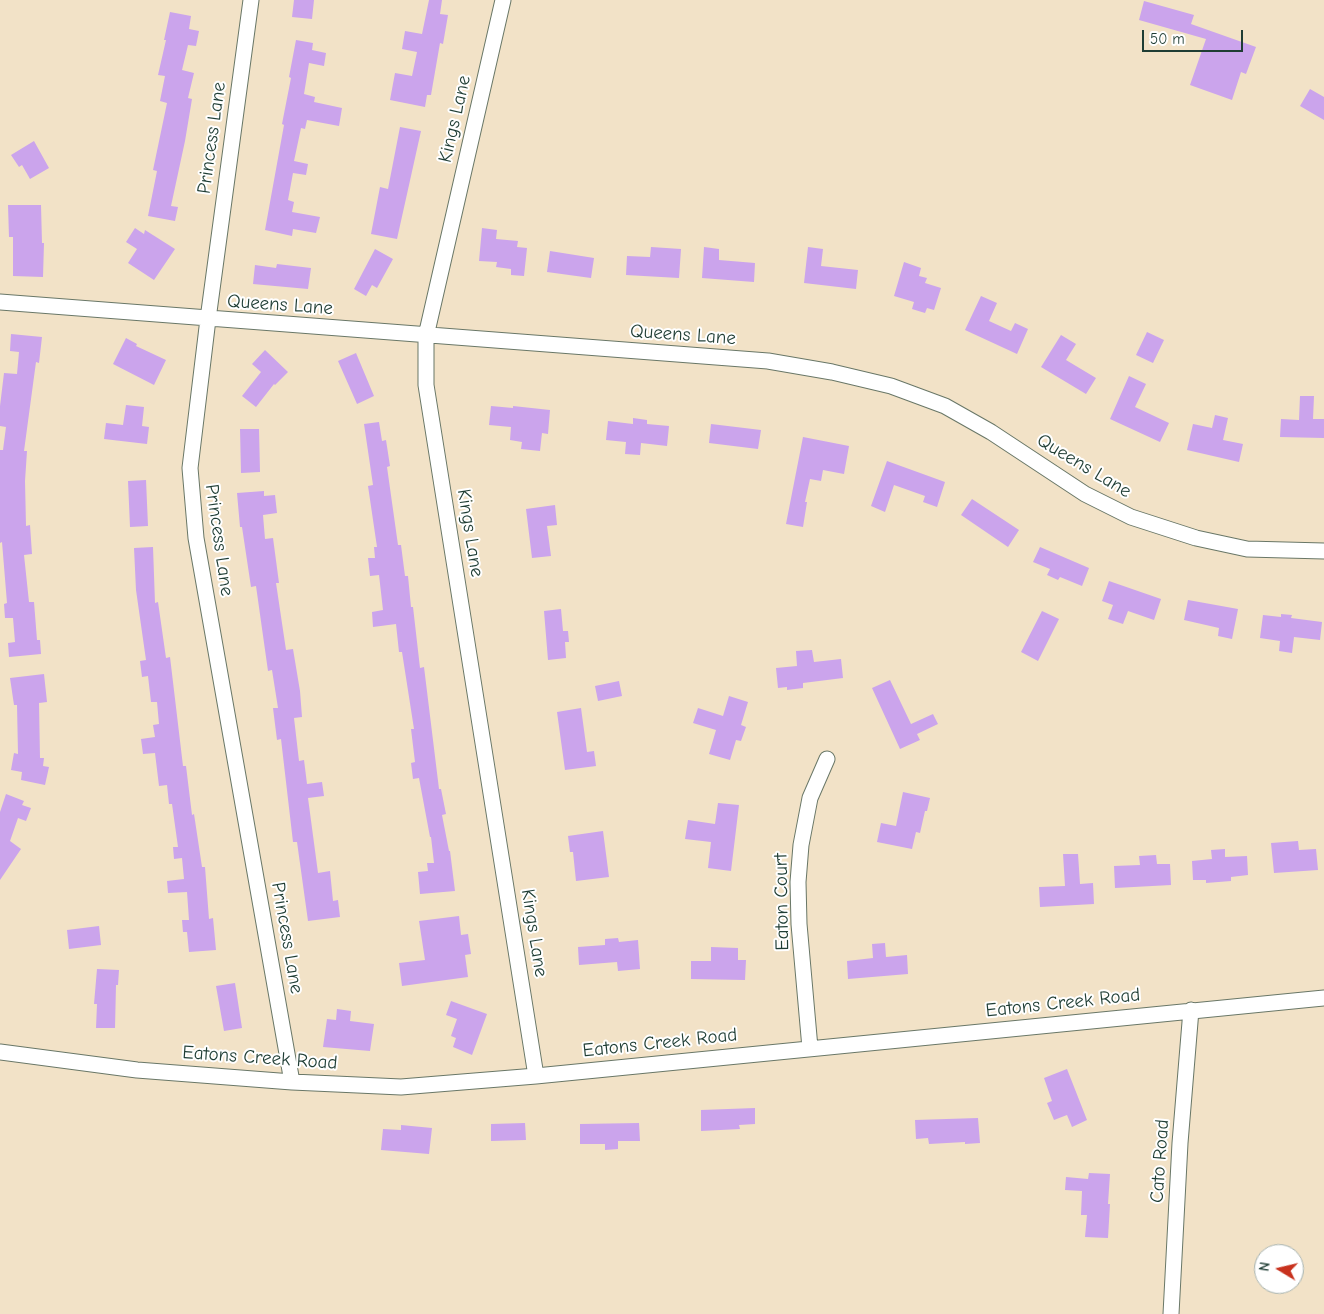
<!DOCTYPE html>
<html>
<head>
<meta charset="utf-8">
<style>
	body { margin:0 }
	#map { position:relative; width:1324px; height:1314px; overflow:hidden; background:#f2e2c7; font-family:"Comic Neue",sans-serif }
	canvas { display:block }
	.north { position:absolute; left:1254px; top:1244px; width:50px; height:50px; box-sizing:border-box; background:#fff; border:1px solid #a5b1ae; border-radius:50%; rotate:279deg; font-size:14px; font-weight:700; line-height:20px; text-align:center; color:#1f3d34 }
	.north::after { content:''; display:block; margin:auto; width:18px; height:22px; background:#c8321e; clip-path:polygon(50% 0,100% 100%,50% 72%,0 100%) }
	.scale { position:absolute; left:1142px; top:30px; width:101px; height:22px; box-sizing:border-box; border:2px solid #1f3d34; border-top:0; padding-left:6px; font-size:15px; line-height:18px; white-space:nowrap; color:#1f3d34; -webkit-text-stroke:4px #fff; paint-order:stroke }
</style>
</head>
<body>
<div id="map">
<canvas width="1324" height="1314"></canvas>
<div class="north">N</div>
<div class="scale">50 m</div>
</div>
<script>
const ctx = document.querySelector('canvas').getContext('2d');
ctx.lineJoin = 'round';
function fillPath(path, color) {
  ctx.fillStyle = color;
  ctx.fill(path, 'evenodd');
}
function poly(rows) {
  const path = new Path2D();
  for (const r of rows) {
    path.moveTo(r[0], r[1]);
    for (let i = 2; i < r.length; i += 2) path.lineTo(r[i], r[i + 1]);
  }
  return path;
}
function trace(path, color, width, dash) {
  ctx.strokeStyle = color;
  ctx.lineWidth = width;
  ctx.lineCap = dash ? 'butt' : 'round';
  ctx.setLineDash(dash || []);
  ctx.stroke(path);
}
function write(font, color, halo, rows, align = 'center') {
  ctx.font = font + ' "Comic Neue",sans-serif';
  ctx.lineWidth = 4;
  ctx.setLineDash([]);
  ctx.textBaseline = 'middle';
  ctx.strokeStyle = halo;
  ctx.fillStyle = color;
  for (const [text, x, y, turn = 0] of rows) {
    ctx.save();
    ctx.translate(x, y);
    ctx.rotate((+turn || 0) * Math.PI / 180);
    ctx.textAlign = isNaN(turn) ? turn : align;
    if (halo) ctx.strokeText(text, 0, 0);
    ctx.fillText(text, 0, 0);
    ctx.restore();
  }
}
fillPath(poly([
	[294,0,314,0,312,19,292,17],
	[429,0,442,0,440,14,448,15,443,44,440,43,431,95,427,95,425,107,390,100,395,73,412,76,417,52,402,49,405,31,422,34],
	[1144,1,1194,15,1191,24,1256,47,1246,74,1241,72,1232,100,1190,85,1206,39,1139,20],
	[170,12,191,16,189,29,199,31,196,46,188,45,182,70,194,73,188,98,192,99,185,141,171,206,178,207,175,221,148,216,157,171,153,170,167,103,160,101,165,76,158,75,166,40,164,40],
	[296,40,313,43,312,50,326,53,324,66,309,63,304,94,315,97,314,102,342,108,339,126,307,120,305,129,301,128,294,161,308,164,306,175,293,173,288,200,294,202,292,212,320,217,316,233,293,229,292,236,265,230,284,125,282,124,291,78,289,77],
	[1310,89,1324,97,1324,120,1300,106],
	[400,127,421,131,397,239,371,234,380,187,388,189],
	[34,141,49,168,30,179,22,165,19,167,11,155],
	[8,205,41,205,42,243,44,243,43,277,13,276,13,237,9,237],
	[135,228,144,234,145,230,175,249,154,280,128,263,137,249,126,242],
	[482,228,497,230,496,239,518,241,517,247,527,248,524,276,511,275,511,269,496,267,497,262,479,261],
	[651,247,681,249,679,278,626,275,627,256,650,257],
	[704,247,719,249,719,260,755,263,754,282,702,278],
	[808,247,823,249,821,266,858,270,856,289,804,283],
	[375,249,393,259,377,288,372,285,366,296,354,289],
	[550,251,594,258,591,278,547,272],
	[904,262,921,268,919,276,927,278,925,283,941,288,934,310,927,308,925,313,912,309,914,302,894,296],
	[277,264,311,268,308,289,253,284,255,265,276,268],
	[981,296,997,303,989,321,1011,331,1015,323,1028,329,1017,354,965,330],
	[1147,332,1164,340,1153,363,1136,355],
	[11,334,42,337,39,363,36,362,24,451,27,451,25,481,26,526,30,525,32,554,24,555,29,602,34,602,37,640,40,640,41,654,9,657,8,643,15,642,13,618,5,618,4,604,7,603,2,542,0,543,0,450,3,450,6,427,0,426,0,406,4,373,17,374,19,352,10,351],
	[1061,335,1076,344,1066,360,1096,378,1086,394,1041,367],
	[126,338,137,344,136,346,166,360,154,385,113,364],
	[265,350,288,372,275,385,274,384,256,407,242,396,261,372,252,364],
	[356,353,374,396,357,404,338,361],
	[1129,376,1146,384,1135,407,1169,423,1160,442,1110,419],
	[1300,396,1314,396,1313,419,1324,419,1324,438,1280,437,1281,419,1299,420],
	[126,405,144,407,142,426,149,427,147,444,104,439,106,423,123,425],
	[491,406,513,408,513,406,550,410,548,434,542,433,540,451,521,449,522,442,510,440,511,427,489,425],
	[1215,415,1228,418,1223,440,1243,444,1239,462,1187,450,1193,424,1212,428],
	[633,418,647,420,647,424,669,426,667,446,641,443,640,455,625,454,626,442,606,440,608,421,633,424],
	[379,422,382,441,386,440,390,466,387,467,398,545,401,545,405,576,408,576,411,607,413,607,420,668,424,667,439,789,441,789,446,814,442,815,449,851,450,851,455,891,420,894,418,872,428,871,427,863,434,863,431,837,430,837,419,778,413,779,411,763,415,762,411,729,414,729,402,652,399,652,396,624,373,627,372,612,383,610,379,575,370,576,368,558,375,558,374,547,377,547,368,486,373,485,364,424],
	[711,424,761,430,758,449,709,443],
	[240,429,259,429,260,472,241,473],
	[803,437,849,446,844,474,823,470,821,481,810,479,805,502,807,502,803,527,786,524],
	[887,461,945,482,937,507,923,502,925,496,894,485,885,512,871,506],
	[146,480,148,526,130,527,128,481],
	[264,491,264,496,275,495,277,513,263,515,265,539,273,538,279,583,276,583,286,650,293,649,300,691,302,717,294,718,299,761,304,760,307,784,322,782,324,796,308,798,318,873,330,871,333,901,338,900,340,917,308,921,297,842,293,842,281,739,277,740,273,708,278,708,272,670,268,671,256,586,251,587,242,527,240,527,237,493],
	[972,499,1019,530,1008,547,961,515],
	[555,505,557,525,547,526,551,556,532,558,526,509],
	[153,547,155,603,158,602,166,658,170,657,183,766,186,766,192,815,194,814,202,867,205,867,209,919,213,918,216,950,189,952,187,932,183,932,182,920,189,920,187,892,168,893,167,881,184,879,182,858,174,859,173,847,178,847,172,804,169,804,167,785,159,786,155,753,143,754,141,739,155,737,153,725,159,724,157,702,151,702,148,676,142,677,140,661,146,660,136,590,134,548],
	[1040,547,1089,568,1082,586,1060,577,1058,580,1047,575,1050,569,1033,562],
	[1109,581,1161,599,1154,620,1128,611,1123,624,1108,619,1113,605,1102,601],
	[1188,600,1238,609,1232,639,1218,636,1219,628,1184,620],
	[561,609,563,631,568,631,569,642,565,642,566,658,548,660,544,611],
	[1042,611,1059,619,1038,661,1021,652],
	[1281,614,1292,615,1291,618,1322,622,1320,640,1294,637,1292,653,1279,651,1280,641,1260,638,1263,615,1281,617],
	[812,650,814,662,841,659,843,678,803,683,803,688,787,690,787,687,778,688,776,668,797,666,796,651],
	[44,674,47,702,39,703,40,758,44,758,43,766,49,767,45,785,21,780,22,772,11,770,14,753,18,754,17,705,14,705,10,678],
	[890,680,911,724,933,714,938,724,917,734,920,740,900,749,872,688],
	[619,681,622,696,598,701,595,686],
	[729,696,748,702,741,725,746,727,741,741,736,740,730,760,709,754,716,730,693,723,698,708,723,716],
	[581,708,587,752,594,751,596,766,565,770,557,712],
	[903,792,930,798,927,811,925,811,920,833,916,832,912,849,877,842,881,823,896,826],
	[6,794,24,801,22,805,31,808,26,821,18,818,10,841,21,849,0,880,0,812],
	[718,803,739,805,731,871,708,868,711,842,685,839,688,820,715,824],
	[603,831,609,877,576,881,573,852,570,852,568,836],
	[1298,841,1299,850,1316,849,1318,870,1274,873,1271,843],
	[1225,849,1225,857,1247,856,1248,875,1231,877,1231,881,1206,883,1206,880,1193,880,1192,861,1212,859,1211,850],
	[1063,854,1078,854,1080,884,1093,883,1094,904,1040,907,1039,887,1065,886],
	[1156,855,1157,864,1170,864,1171,885,1115,888,1114,866,1140,865,1139,856],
	[459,916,461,935,468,934,471,954,465,955,468,977,402,986,399,963,425,960,419,921],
	[99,926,101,945,69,949,67,930],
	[618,938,619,942,638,940,640,969,618,971,617,962,579,965,578,947,605,945,605,939],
	[885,943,886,957,907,955,908,974,848,979,847,961,873,958,872,944],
	[711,947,738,948,738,960,746,960,745,980,691,979,691,961,711,961],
	[97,969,119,970,118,985,116,985,115,1028,96,1028,97,1004,94,1004],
	[235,983,242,1028,224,1031,216,986],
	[451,1001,487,1014,472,1055,453,1047,456,1038,451,1036,457,1019,446,1015],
	[337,1009,351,1011,350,1021,374,1024,370,1051,323,1047,327,1019,336,1020],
	[1067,1069,1087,1120,1072,1127,1067,1115,1054,1120,1047,1103,1052,1101,1044,1078],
	[755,1108,755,1124,739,1125,740,1129,701,1131,701,1110],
	[978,1118,980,1143,965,1144,965,1142,929,1144,928,1138,916,1139,915,1120],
	[525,1123,526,1140,491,1141,491,1124],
	[639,1123,640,1141,618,1141,618,1149,605,1150,605,1144,580,1144,580,1124],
	[401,1125,432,1128,429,1154,381,1150,383,1129,401,1130],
	[1089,1173,1110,1174,1108,1204,1110,1204,1108,1238,1085,1237,1087,1215,1081,1215,1082,1191,1065,1190,1066,1177,1088,1179]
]), '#cba4ec');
const minor = poly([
	[251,0,208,319,190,468,196,538,292,1082],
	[503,0,426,336,426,385,536,1076],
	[0,302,768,361,832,372,891,386,945,406,991,432,1085,494,1131,517,1196,538,1247,549,1324,551],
	[810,1048,799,924,798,882,801,845,810,798,827,759],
	[0,1052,137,1070,292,1082,401,1087,536,1076,1324,998],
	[1171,1314,1180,1143,1191,1010]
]);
trace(minor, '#697767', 17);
trace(minor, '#fff', 15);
write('19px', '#1f3d34', '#fff', [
	["Kings Lane",455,119,-77],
	["Princess Lane",212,138,-82],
	["Queens Lane",280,305,4],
	["Queens Lane",683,335,4],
	["Queens Lane",1084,466,31],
	["Kings Lane",470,533,81],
	["Princess Lane",219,540,82],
	["Eaton Court",782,902,-91],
	["Kings Lane",534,933,81],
	["Princess Lane",287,938,80],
	["Eatons Creek Road",1063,1003,-6],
	["Eatons Creek Road",660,1043,-6],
	["Eatons Creek Road",260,1058,4],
	["Cato Road",1160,1161,-86]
]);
</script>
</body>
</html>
